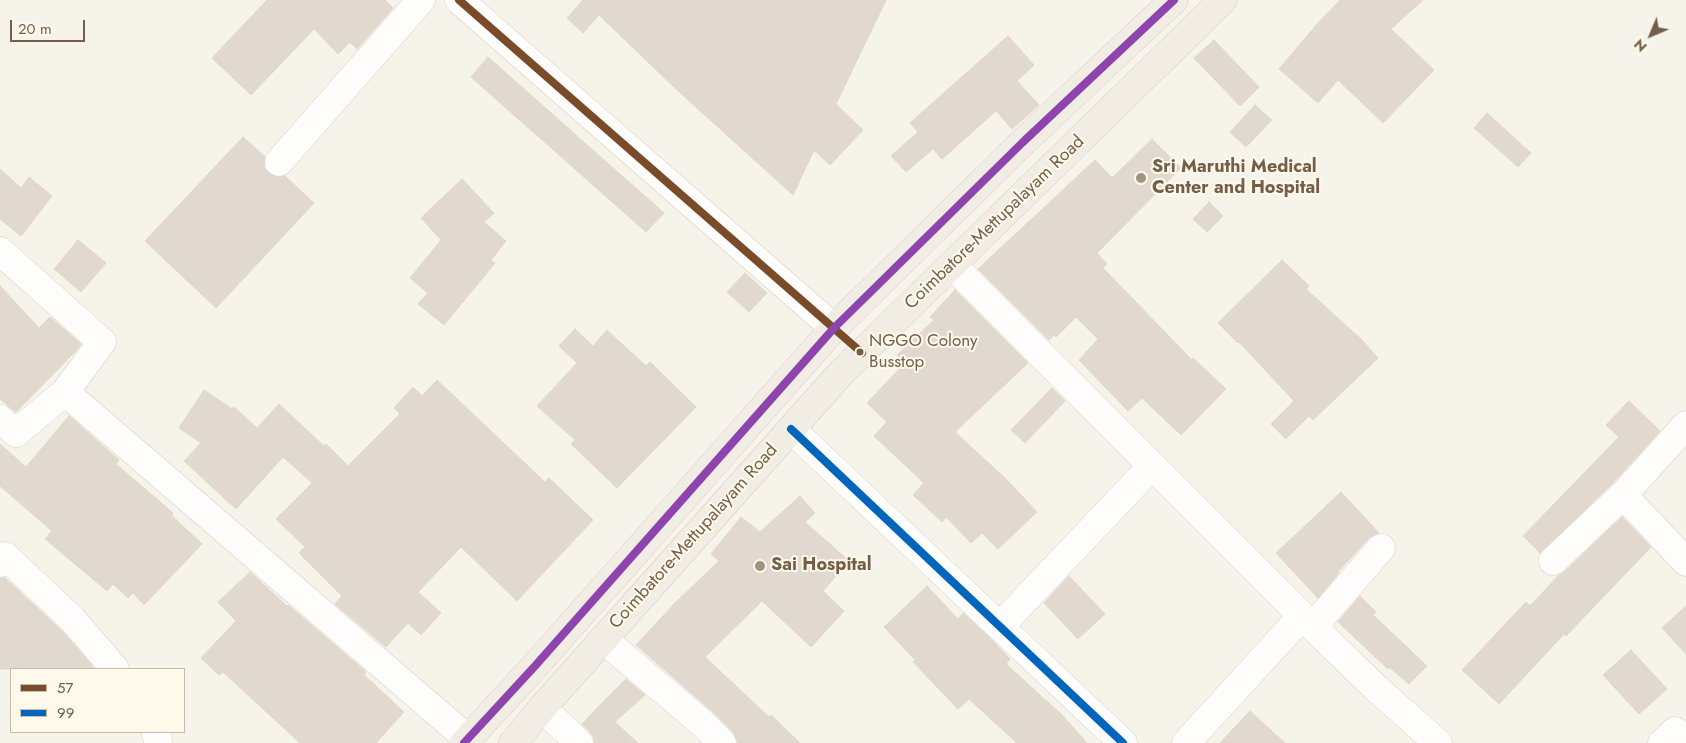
<!DOCTYPE html>
<html>
<head>
<meta charset="utf-8">
<style>
	body { margin:0 }
	#map { position:relative; width:1686px; height:743px; overflow:hidden; background:#f6f3ea; font-family:Jost,sans-serif }
	canvas { display:block }
	.legend { position:absolute; left:10px; top:668px; width:175px; height:65px; box-sizing:border-box; background:#fff9eb; border:1px solid #c7bbab; margin:0; padding:6px 9px; list-style:none; font-size:15px; color:#745e4a }
	.legend li { display:flex; align-items:center; gap:10px; height:25px }
	.legend b { width:25px; border:1px solid #c7bbab }
	.north { position:absolute; left:1626px; top:10px; width:50px; height:50px; -webkit-text-stroke:4px #fff9eb; paint-order:stroke; rotate:225deg; font-size:14px; font-weight:700; line-height:20px; text-align:center; color:#745e4a }
	.north::after { content:''; display:block; margin:auto; width:18px; height:22px; background:#745e4a; clip-path:polygon(50% 0,100% 100%,50% 72%,0 100%) }
	.scale { position:absolute; left:10px; top:20px; width:75px; height:22px; box-sizing:border-box; border:2px solid #745e4a; border-top:0; padding-left:6px; font-size:15px; line-height:18px; white-space:nowrap; color:#745e4a; -webkit-text-stroke:4px #fff9eb; paint-order:stroke }
</style>
</head>
<body>
<div id="map">
<canvas width="1686" height="743"></canvas>
<ul class="legend">
<li><b style="height:6px;background:#7a4b2a"></b>57</li>
<li><b style="height:6px;background:#0065bd"></b>99</li>
</ul>
<div class="north">N</div>
<div class="scale">20 m</div>
</div>
<script>
const ctx = document.querySelector('canvas').getContext('2d');
ctx.lineJoin = 'round';
function fillPath(path, color) {
  ctx.fillStyle = color;
  ctx.fill(path, 'evenodd');
}
function poly(rows) {
  const path = new Path2D();
  for (const r of rows) {
    path.moveTo(r[0], r[1]);
    for (let i = 2; i < r.length; i += 2) path.lineTo(r[i], r[i + 1]);
  }
  return path;
}
function trace(path, color, width, dash) {
  ctx.strokeStyle = color;
  ctx.lineWidth = width;
  ctx.lineCap = dash ? 'butt' : 'round';
  ctx.setLineDash(dash || []);
  ctx.stroke(path);
}
function write(font, color, halo, rows, align = 'center') {
  ctx.font = font + ' Jost,sans-serif';
  ctx.lineWidth = 4;
  ctx.setLineDash([]);
  ctx.textBaseline = 'middle';
  ctx.strokeStyle = halo;
  ctx.fillStyle = color;
  for (const [text, x, y, turn = 0] of rows) {
    ctx.save();
    ctx.translate(x, y);
    ctx.rotate((+turn || 0) * Math.PI / 180);
    ctx.textAlign = isNaN(turn) ? turn : align;
    if (halo) ctx.strokeText(text, 0, 0);
    ctx.fillText(text, 0, 0);
    ctx.restore();
  }
}
const building = poly([
	[267,0,385,0,393,8,357,49,350,42,338,54,314,29,251,95,212,58,267,0],
	[583,0,886,0,836,104,863,130,830,165,814,150,793,195,676,89,599,15,583,33,567,18,583,0],
	[1340,0,1423,0,1391,29,1434,70,1383,123,1338,80,1318,103,1279,69,1318,23,1340,0],
	[1008,36,1034,65,1017,81,1039,105,1012,129,996,111,942,159,933,149,906,172,891,156,918,132,910,123,1008,36],
	[1214,40,1259,87,1240,106,1194,58,1214,40],
	[488,57,664,213,646,232,471,77,488,57],
	[1255,105,1272,120,1246,147,1230,132,1255,105],
	[1487,113,1531,153,1518,167,1474,128,1487,113],
	[243,137,265,157,264,167,268,173,276,177,285,176,314,203,216,308,145,241,243,137],
	[1152,139,1181,168,1097,253,1107,264,1103,268,1192,360,1193,358,1226,389,1181,435,1142,398,1128,411,1079,360,1098,339,1076,317,1056,337,1054,335,1049,340,978,269,1095,160,1112,178,1152,139],
	[0,169,21,188,29,177,52,196,21,236,0,219,0,169],
	[462,179,494,213,484,222,506,241,491,260,495,263,444,325,418,304,428,293,410,278,441,240,421,218,462,179],
	[1209,202,1223,216,1207,232,1193,219,1209,202],
	[78,240,106,263,81,292,54,269,78,240],
	[1282,260,1309,286,1306,289,1362,340,1378,358,1313,420,1309,416,1286,439,1271,424,1294,401,1239,342,1238,343,1218,323,1282,260],
	[745,273,767,293,749,312,727,292,745,273],
	[0,286,39,328,50,317,81,344,74,353,16,412,0,399,0,286],
	[955,290,1028,363,955,432,1006,479,1037,512,998,549,982,533,971,543,946,517,942,522,913,495,924,483,874,436,887,422,867,403,905,363,897,355,934,320,930,317,955,290],
	[575,329,593,346,607,330,646,366,650,362,696,407,617,488,571,444,575,440,537,406,577,363,559,346,575,329],
	[437,380,545,482,549,478,593,520,517,601,461,547,418,592,441,613,421,635,408,623,386,647,335,604,342,596,299,553,305,547,276,519,312,483,283,457,236,509,184,461,201,443,179,428,204,390,232,409,234,407,257,428,279,404,324,446,326,444,348,466,400,414,394,408,413,387,422,396,437,380],
	[1052,388,1065,401,1025,443,1011,430,1052,388],
	[1629,401,1660,431,1611,485,1540,553,1523,536,1619,437,1606,425,1629,401],
	[69,416,119,460,116,464,173,513,172,516,202,544,144,605,133,593,128,598,113,584,107,591,45,539,52,531,0,486,0,444,26,467,69,416],
	[1341,492,1379,533,1369,538,1338,572,1339,573,1318,598,1276,553,1341,492],
	[800,496,815,513,805,522,849,561,823,591,844,611,811,647,762,601,705,657,769,717,771,715,800,743,738,743,733,732,713,712,636,645,675,603,719,561,711,554,741,517,760,532,800,496],
	[1622,517,1651,547,1566,636,1564,634,1499,704,1462,670,1526,602,1530,606,1559,575,1564,572,1622,517],
	[250,572,287,606,288,605,364,670,366,673,364,675,404,712,376,743,300,743,223,672,219,675,201,658,236,621,218,602,250,572],
	[1069,576,1105,614,1078,639,1044,603,1069,576],
	[0,578,5,578,62,631,95,669,0,669,0,578],
	[927,586,958,619,963,613,992,640,1010,659,1006,664,1062,715,1087,743,1017,743,969,699,958,709,913,662,915,660,884,627,927,586],
	[1360,596,1376,612,1373,615,1427,666,1409,684,1389,667,1388,669,1338,622,1360,596],
	[1686,606,1686,654,1662,628,1686,606],
	[1631,650,1667,689,1639,714,1603,675,1631,650],
	[626,679,645,695,615,722,638,743,594,743,594,738,590,732,582,724,602,703,626,679],
	[1250,711,1285,743,1220,743,1250,711]
]);
fillPath(building, '#e1d9cf');
trace(building, '#dfd7cc', 1);
const minor = poly([
	[279,162,421,0],
	[0,251,102,342,65,392,16,433,0,419],
	[952,265,1313,627,1377,689,1438,743],
	[65,392,468,739],
	[791,429,1123,743],
	[1623,495,1686,562],
	[1553,561,1623,495,1686,425],
	[0,563,5,556,73,620,115,669],
	[1000,626,1152,466],
	[1313,627,1381,548],
	[603,639,702,723,722,743],
	[542,708,579,743],
	[156,732,158,743],
	[1186,743,1302,616],
	[1662,743,1675,731,1686,740]
]);
const tertiary = poly([
	[459,0,834,328]
]);
const trunk = poly([
	[464,743,535,666,834,328,1023,142,1174,0],
	[513,743,542,708,842,372,1223,0]
]);
trace(minor, '#d5d0c8', 29);
trace(tertiary, '#d5d0c8', 29);
trace(trunk, '#d5cec6', 29);
trace(minor, '#fefdfc', 28);
trace(tertiary, '#fefdfc', 28);
trace(trunk, '#f1ece4', 28);
trace(poly([
	[459,0,862,353]
]), '#7a4b2a', 8);
trace(poly([
	[791,429,1123,743]
]), '#0065bd', 8);
trace(poly([
	[464,743,535,666,834,328,1023,142,1174,0]
]), '#8e44ad', 8);
for (const [x, y, r, color] of [
	[1141,178,6,"#a29282"],
	[860,352,4.5,"#745e4a"],
	[760,566,6,"#a29282"]
]) {
  const dot = new Path2D();
  dot.arc(x, y, r, 0, 2 * Math.PI);
  ctx.fillStyle = color;
  ctx.fill(dot);
  trace(dot, '#fff9eb', 2);
}
write('17px', '#745e4a', '#fff9eb', [
	["NGGO Colony",869,342],
	["Busstop",869,363]
], 'left');
write('bold 18px', '#745e4a', '#fff9eb', [
	["Sri Maruthi Medical",1152,168],
	["Center and Hospital",1152,189],
	["Sai Hospital",771,566]
], 'left');
write('18px', '#745e4a', '#fff9eb', [
	["Coimbatore-Mettupalayam Road",995,223,-44],
	["Coimbatore-Mettupalayam Road",694,537,-48]
]);
</script>
</body>
</html>
